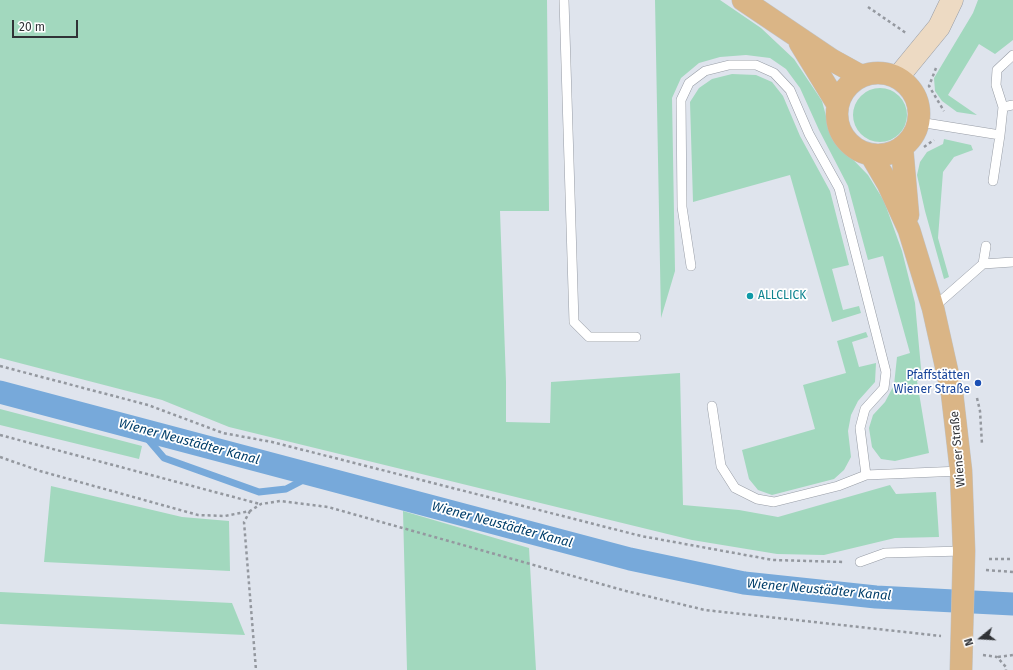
<!DOCTYPE html>
<html>
<head>
<meta charset="utf-8">
<style>
	body { margin:0 }
	#map { position:relative; width:1013px; height:670px; overflow:hidden; background:#dfe4ed; font-family:"Fira Sans",sans-serif }
	canvas { display:block }
	.north { position:absolute; left:961px; top:618px; width:40px; height:40px; -webkit-text-stroke:3px #fff; paint-order:stroke; rotate:252deg; font-size:11px; font-weight:700; line-height:16px; text-align:center; color:#303236 }
	.north::after { content:''; display:block; margin:auto; width:14px; height:18px; background:#303236; clip-path:polygon(50% 0,100% 100%,50% 72%,0 100%) }
	.scale { position:absolute; left:12px; top:20px; width:66px; height:18px; box-sizing:border-box; border:2px solid #303236; border-top:0; padding-left:5px; font-size:12px; line-height:14px; white-space:nowrap; color:#303236; -webkit-text-stroke:3px #fff; paint-order:stroke }
</style>
</head>
<body>
<div id="map">
<canvas width="1013" height="670"></canvas>
<div class="north">N</div>
<div class="scale">20 m</div>
</div>
<script>
const ctx = document.querySelector('canvas').getContext('2d');
ctx.lineJoin = 'round';
function fillPath(path, color) {
  ctx.fillStyle = color;
  ctx.fill(path, 'evenodd');
}
function poly(rows) {
  const path = new Path2D();
  for (const r of rows) {
    if (r.length === 3) {
      path.moveTo(r[0] + r[2], r[1]);
      path.arc(r[0], r[1], r[2], 0, 2 * Math.PI);
      continue;
    }
    path.moveTo(r[0], r[1]);
    for (let i = 2; i < r.length; i += 2) path.lineTo(r[i], r[i + 1]);
  }
  return path;
}
function trace(path, color, width, dash) {
  ctx.strokeStyle = color;
  ctx.lineWidth = width;
  ctx.lineCap = dash ? 'butt' : 'round';
  ctx.setLineDash(dash || []);
  ctx.stroke(path);
}
function write(font, color, halo, rows, align = 'center') {
  ctx.font = font + ' "Fira Sans",sans-serif';
  ctx.lineWidth = 3.5;
  ctx.setLineDash([]);
  ctx.textBaseline = 'middle';
  ctx.strokeStyle = halo;
  ctx.fillStyle = color;
  for (const [text, x, y, turn = 0] of rows) {
    ctx.save();
    ctx.translate(x, y);
    ctx.rotate((+turn || 0) * Math.PI / 180);
    ctx.textAlign = isNaN(turn) ? turn : align;
    if (halo) ctx.strokeText(text, 0, 0);
    ctx.fillText(text, 0, 0);
    ctx.restore();
  }
}
fillPath(poly([
	[0,0,547,0,549,211,500,211,506,382,506,422,550,423,551,382,680,373,683,505,739,510,778,517,890,485,896,494,936,492,939,537,895,538,824,555,777,554,692,540,229,427,162,400,0,358],
	[655,0,720,0,761,28,794,59,822,101,829,127,837,143,868,175,884,201,902,251,915,303,922,379,917,381,929,453,895,461,881,459,872,447,869,428,873,415,885,402,894,385,897,357,910,353,883,256,868,260,848,186,819,130,800,88,786,69,770,58,746,55,720,57,699,63,681,78,672,98,675,271,661,318],
	[978,0,1013,0,1013,40,995,54,979,44,948,95,977,115,957,112,942,101,935,91,934,78,973,13],
	[732,74,756,75,772,82,783,96,800,136,830,191,849,265,832,269,843,310,859,306,861,313,832,322,790,175,693,202,690,102,699,88,712,79],
	[880,115,27],
	[944,139,971,145,973,150,954,157,943,172,938,238,949,277,944,279,925,211,917,175,920,162,927,152,943,144],
	[866,332,868,337,852,342,859,367,876,363,875,382,858,401,851,415,848,431,851,457,844,470,834,479,772,495,758,490,749,479,742,450,815,429,803,385,846,373,837,341],
	[0,409,142,446,139,459,0,425],
	[51,486,182,517,229,521,230,571,44,562],
	[403,511,529,548,536,670,407,670],
	[0,592,232,603,245,635,0,624]
]), '#a2d8be');
trace(poly([
	[140,430,164,458,259,492,286,489,313,475]
]), '#77a9da', 7);
trace(poly([
	[0,392,630,559,744,583,876,597,1013,604]
]), '#77a9da', 23);
const lane = poly([
	[564,0,574,322,589,337,636,337],
	[1003,107,996,85,997,70,1013,55],
	[919,122,1000,135,993,181],
	[1000,135,1003,107,1013,105],
	[983,264,986,246],
	[691,266,682,207,681,100,689,83,705,71,729,65,756,65,774,73,790,90,809,134,839,188,886,372,884,388,865,409,860,428,866,475],
	[934,307,983,264,1013,262],
	[712,406,721,466,735,488,757,499,774,502,838,486,866,475,961,471],
	[860,562,885,553,964,551]
]);
const secondary = poly([
	[898,77,939,27,952,0]
]);
const primary = poly([
	[743,0,832,60,861,76],
	[800,43,838,105],
	[878,114,41],
	[902,147,908,215],
	[871,155,888,184,909,230,933,308,952,393,961,471,964,551,961,670]
]);
trace(lane, '#979ca5', 10);
trace(secondary, '#979ca5', 23);
trace(primary, '#c1c2c3', 23);
trace(poly([
	[868,7,906,33],
	[936,68,929,86,944,111],
	[924,147,934,140],
	[0,366,148,405,223,433,272,442,641,536,773,560,845,562],
	[977,398,980,411,982,444],
	[0,435,260,504],
	[0,457,40,471,198,515,225,516,250,511,261,504,280,501,328,507,626,591,705,610,941,636],
	[250,511,244,522,256,670],
	[989,559,1013,559],
	[986,570,1013,572],
	[983,655,997,657,1006,667,1006,670],
	[998,657,1013,655]
]), '#94989f', 2.5, [3, 3]);
trace(lane, '#fff', 9);
trace(secondary, '#eddac3', 22);
trace(primary, '#dab586', 22);
for (const [x, y, r, color] of [
	[750,296,4,"#0f9aa8"],
	[978,383,4,"#1a4fb4"]
]) {
  const dot = new Path2D();
  dot.arc(x, y, r, 0, 2 * Math.PI);
  ctx.fillStyle = color;
  ctx.fill(dot);
  trace(dot, '#fff', 1.5);
}
write('12px', '#0d838f', '#fff', [
	["ALLCLICK",758,296]
], 'left');
write('12px', '#164399', '#fff', [
	["Pfaffstätten",970,376],
	["Wiener Straße",970,390]
], 'right');
write('12px', '#303236', '#fff', [
	["Wiener Straße",958,449,-95]
]);
write('italic 13px', '#023f6b', '#fff', [
	["Wiener Neustädter Kanal",189,442,15],
	["Wiener Neustädter Kanal",502,525,15],
	["Wiener Neustädter Kanal",819,590,5]
]);
</script>
</body>
</html>
